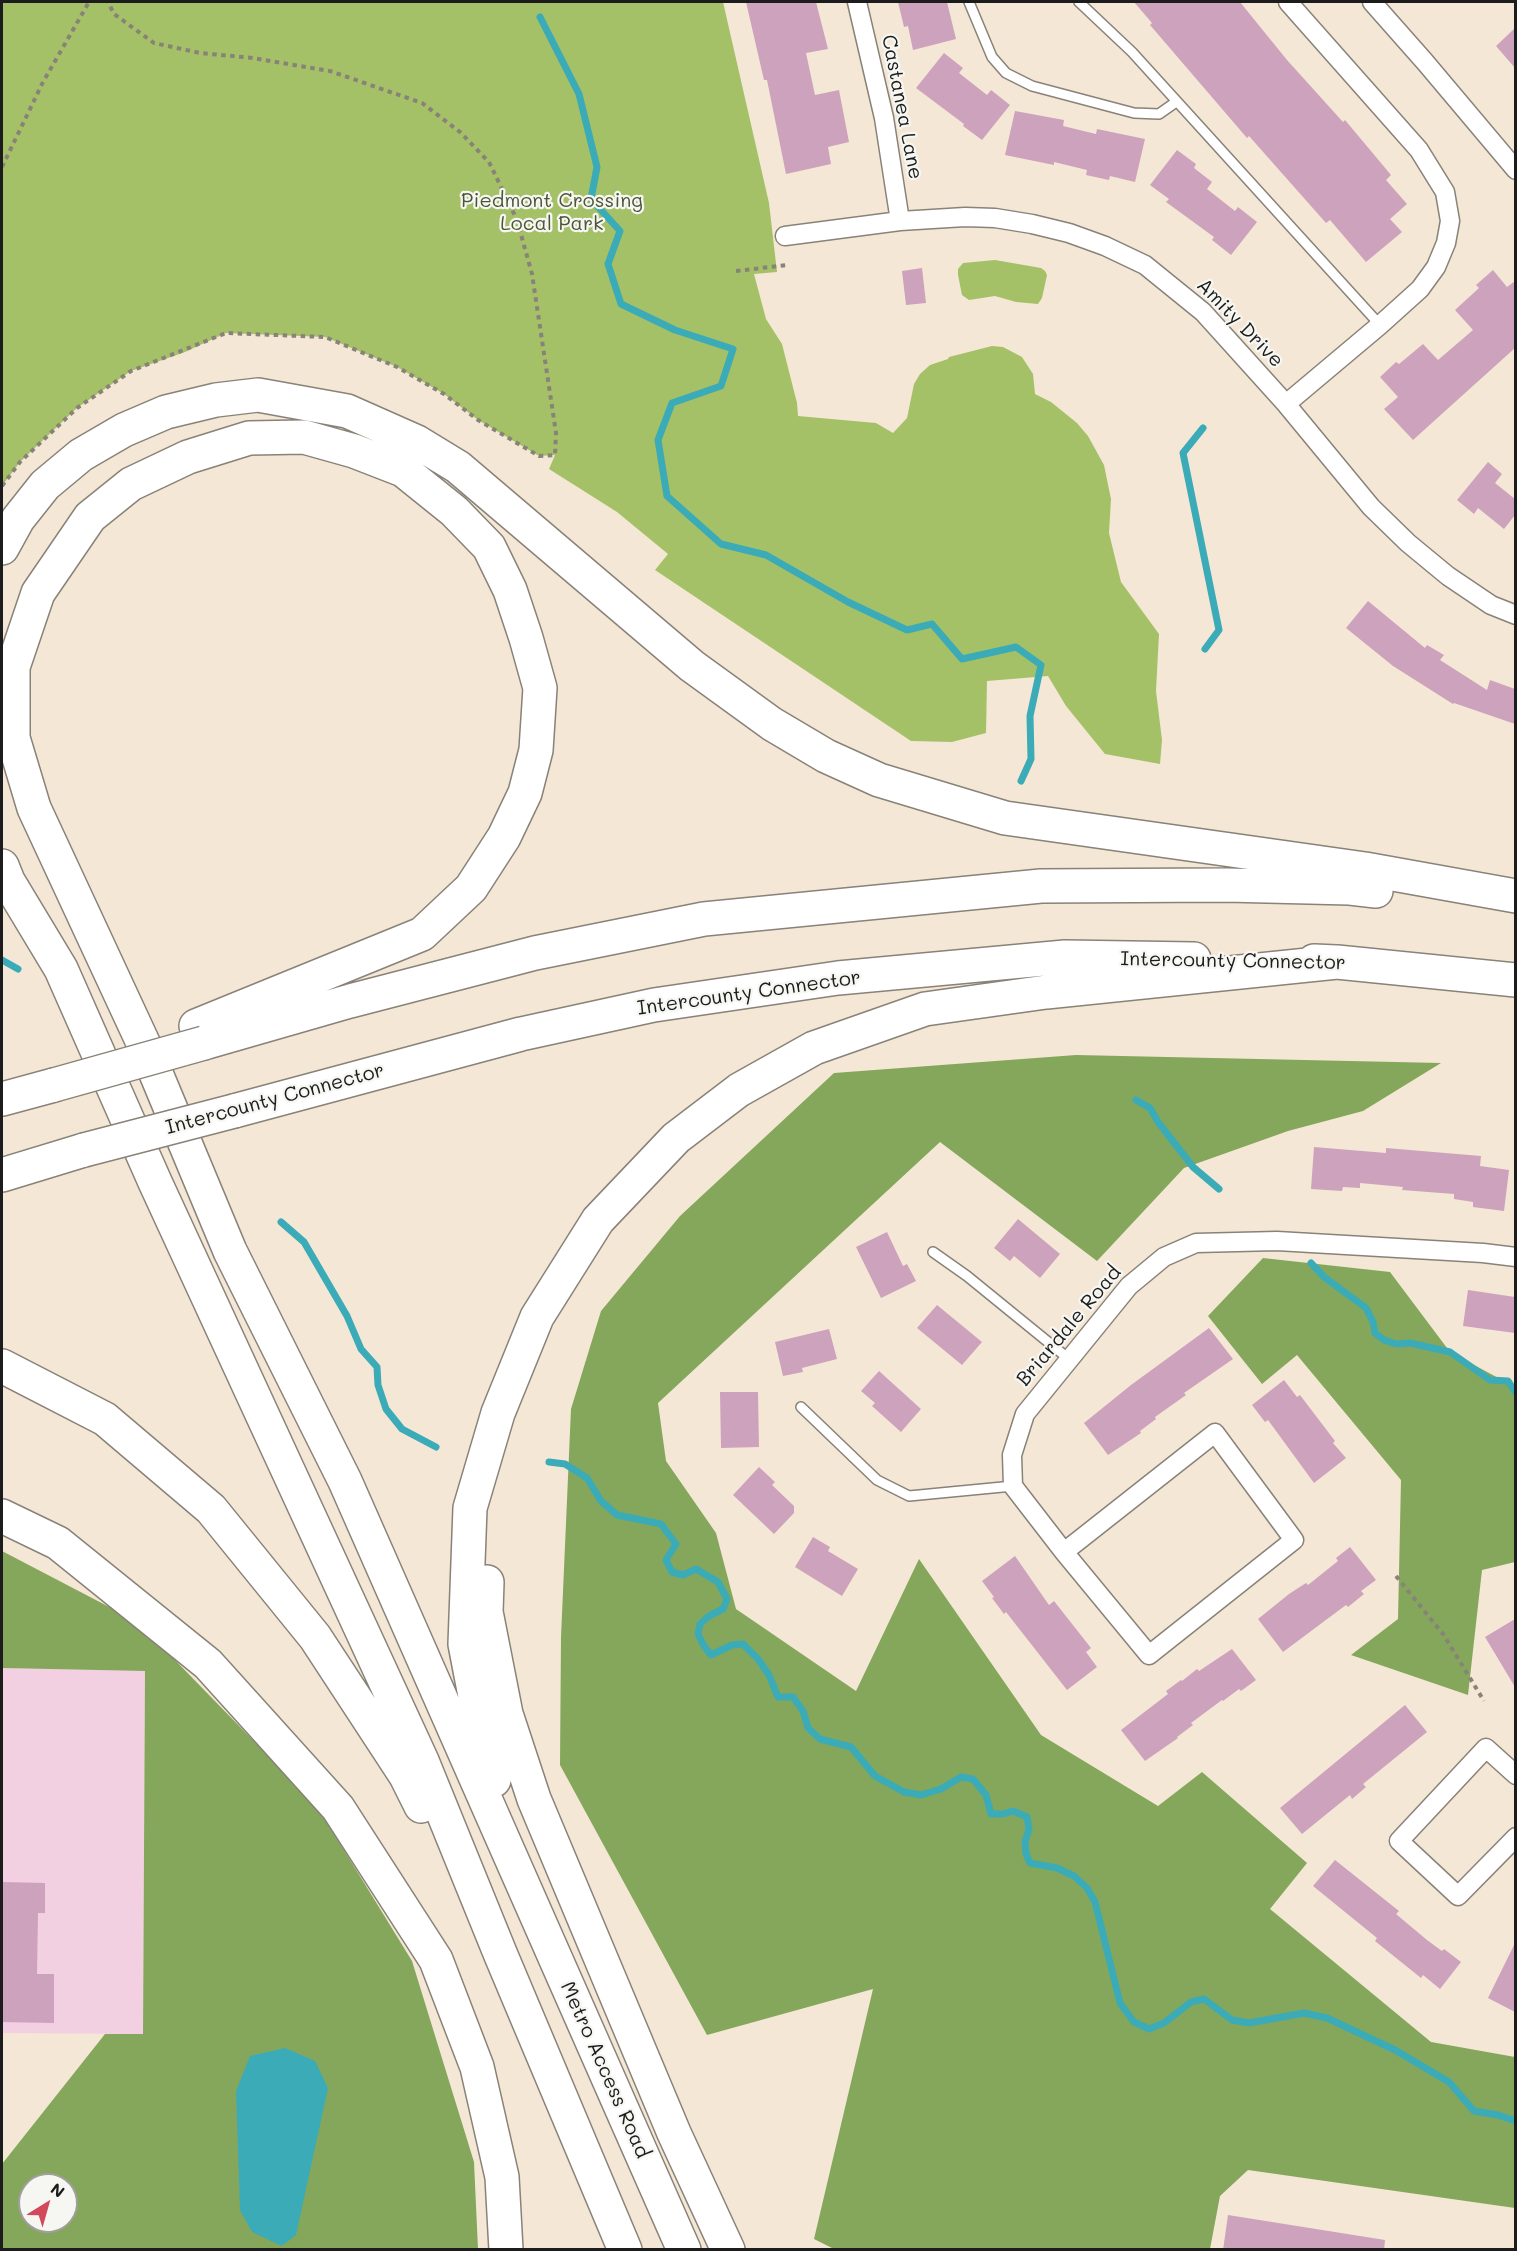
<!DOCTYPE html>
<html>
<head>
<meta charset="utf-8">
<style>
	body { margin:0 }
	#map { position:relative; width:1517px; height:2251px; overflow:hidden; background:#f5e7d5; font-family:Mali,sans-serif }
	canvas { display:block }
	.frame { position:absolute; inset:0; border:3px solid #1c1c1c; pointer-events:none }
	.north { position:absolute; left:18px; top:2173px; width:60px; height:60px; box-sizing:border-box; background:#f6f6f2; border:2px solid #9f9f9c; border-radius:50%; rotate:37deg; font-size:16px; font-weight:700; line-height:24px; text-align:center; color:#1c1c1c }
	.north::after { content:''; display:block; margin:auto; width:21px; height:27px; background:#d1495b; clip-path:polygon(50% 0,100% 100%,50% 72%,0 100%) }
</style>
</head>
<body>
<div id="map">
<canvas width="1517" height="2251"></canvas>
<div class="frame"></div>
<div class="north">N</div>
</div>
<script>
const ctx = document.querySelector('canvas').getContext('2d');
ctx.lineJoin = 'round';
function fillPath(path, color) {
  ctx.fillStyle = color;
  ctx.fill(path, 'evenodd');
}
function poly(rows) {
  const path = new Path2D();
  for (const r of rows) {
    path.moveTo(r[0], r[1]);
    for (let i = 2; i < r.length; i += 2) path.lineTo(r[i], r[i + 1]);
  }
  return path;
}
function trace(path, color, width, dash) {
  ctx.strokeStyle = color;
  ctx.lineWidth = width;
  ctx.lineCap = dash ? 'butt' : 'round';
  ctx.setLineDash(dash || []);
  ctx.stroke(path);
}
function write(font, color, halo, rows, align = 'center') {
  ctx.font = font + ' Mali,sans-serif';
  ctx.lineWidth = 4.5;
  ctx.setLineDash([]);
  ctx.textBaseline = 'middle';
  ctx.strokeStyle = halo;
  ctx.fillStyle = color;
  for (const [text, x, y, turn = 0] of rows) {
    ctx.save();
    ctx.translate(x, y);
    ctx.rotate((+turn || 0) * Math.PI / 180);
    ctx.textAlign = isNaN(turn) ? turn : align;
    if (halo) ctx.strokeText(text, 0, 0);
    ctx.fillText(text, 0, 0);
    ctx.restore();
  }
}
fillPath(poly([
	[2,1668,145,1671,143,2034,2,2033]
]), '#f2cfe1');
fillPath(poly([
	[2,2,723,2,769,203,777,272,754,274,766,319,782,344,797,403,798,416,876,423,893,433,907,418,914,384,920,374,930,365,948,359,949,357,992,346,1003,347,1022,357,1033,374,1035,394,1051,402,1077,423,1088,436,1104,465,1111,499,1109,533,1121,582,1159,634,1156,691,1162,740,1160,764,1105,754,1066,706,1048,676,987,681,986,733,952,742,911,741,655,570,668,554,617,512,549,469,555,455,539,456,478,420,444,394,397,367,325,337,226,333,185,352,131,371,77,408,20,462,2,486],
	[995,260,1041,268,1045,271,1047,275,1042,298,1038,304,1016,302,995,296,969,300,962,295,958,275,958,269,963,263]
]), '#a5c167');
fillPath(poly([
	[1076,1055,1441,1063,1363,1111,1288,1131,1184,1168,1097,1261,940,1142,658,1403,666,1461,716,1533,736,1609,856,1691,919,1559,1041,1735,1158,1806,1202,1772,1307,1863,1270,1909,1431,2042,1515,2057,1515,2208,1248,2170,1220,2196,1210,2249,834,2249,814,2239,873,1989,707,2035,560,1765,561,1637,571,1409,601,1311,680,1216,834,1073],
	[1263,1258,1390,1272,1450,1352,1515,1387,1515,1562,1482,1570,1468,1695,1351,1655,1398,1619,1401,1480,1297,1355,1262,1384,1208,1316],
	[2,1551,138,1622,317,1806,412,1961,474,2162,478,2249,2,2249,2,2164,105,2034,143,2034,145,1671,2,1668],
	[30,2185,66,2185,66,2221,30,2221]
]), '#84a75c');
fillPath(poly([
	[285,2048,315,2061,328,2088,296,2235,282,2246,252,2232,240,2210,236,2091,250,2056]
]), '#3babb8');
trace(poly([
	[540,17,579,94,597,167,591,199,620,231,608,264,621,304,675,330,733,349,721,386,672,403,658,440,667,496,721,544,766,555,848,602,907,630,932,624,962,659,1016,647,1041,665,1030,716,1031,759,1021,781],
	[1203,428,1183,453,1219,630,1205,649],
	[2,960,18,969],
	[1136,1100,1150,1108,1158,1122,1193,1167,1219,1189],
	[281,1222,304,1242,347,1316,361,1349,377,1367,378,1385,386,1409,402,1429,436,1447],
	[1311,1263,1324,1277,1366,1308,1373,1322,1375,1333,1384,1340,1396,1344,1410,1343,1450,1352,1490,1380,1508,1381,1516,1393],
	[549,1462,565,1464,587,1478,601,1501,617,1515,661,1524,676,1544,666,1560,672,1572,683,1575,696,1569,718,1582,727,1599,723,1609,709,1616,700,1624,698,1634,704,1646,711,1655,732,1645,743,1644,758,1659,769,1675,778,1697,793,1697,803,1711,808,1728,820,1739,851,1747,875,1776,904,1792,921,1795,941,1789,961,1777,973,1779,986,1795,991,1814,1003,1814,1013,1811,1027,1817,1029,1829,1025,1842,1026,1854,1030,1863,1057,1868,1074,1876,1087,1888,1095,1902,1100,1922,1120,2003,1134,2022,1149,2029,1164,2023,1191,2002,1204,1999,1232,2020,1249,2023,1304,2013,1327,2018,1395,2050,1449,2082,1474,2111,1498,2115,1516,2121]
]), '#3babb8', 7);
fillPath(poly([
	[746,2,816,2,828,49,806,53,815,95,839,90,849,142,828,147,831,164,786,174,767,80,764,80],
	[898,2,947,2,956,39,913,50,908,26,904,27],
	[1134,2,1240,2,1287,60,1343,122,1345,120,1391,175,1386,180,1407,204,1390,219,1402,232,1366,262,1330,220,1326,223,1249,136,1247,138,1150,25,1152,23],
	[1515,28,1515,68,1496,46],
	[944,53,963,68,959,73,987,95,991,90,1010,105,982,140,963,126,964,124,916,88],
	[1015,111,1064,120,1063,126,1096,134,1097,129,1145,139,1135,182,1110,176,1109,180,1086,175,1087,170,1054,162,1054,165,1005,155],
	[1177,150,1196,164,1194,168,1212,182,1207,189,1235,211,1238,207,1257,222,1231,255,1212,240,1214,237,1166,202,1169,199,1150,185],
	[922,268,926,303,906,305,902,271],
	[1493,270,1507,287,1515,281,1515,348,1413,440,1384,409,1398,397,1380,377,1396,362,1399,364,1423,344,1438,360,1473,330,1455,310,1479,288,1476,285],
	[1488,462,1502,474,1495,483,1515,499,1515,515,1504,529,1478,508,1474,514,1457,500],
	[1368,601,1425,648,1427,645,1444,655,1440,660,1487,690,1490,680,1515,689,1515,724,1454,703,1453,704,1393,666,1346,628],
	[1314,1147,1386,1153,1386,1148,1481,1156,1480,1166,1509,1170,1504,1211,1473,1207,1473,1202,1454,1199,1454,1194,1402,1190,1403,1187,1360,1183,1360,1188,1343,1187,1342,1191,1311,1189],
	[1018,1219,1060,1254,1040,1278,1014,1256,1010,1261,994,1248],
	[887,1232,903,1266,907,1264,916,1281,881,1298,856,1247],
	[1468,1290,1515,1297,1515,1333,1463,1326],
	[937,1305,982,1342,962,1365,917,1328],
	[1209,1328,1233,1359,1184,1393,1186,1395,1155,1417,1156,1419,1140,1431,1141,1433,1108,1455,1084,1423,1131,1385],
	[829,1329,837,1359,802,1368,803,1372,783,1376,775,1342],
	[879,1371,921,1409,901,1432,872,1406,875,1403,861,1391],
	[1284,1380,1297,1397,1300,1395,1335,1441,1333,1443,1346,1458,1314,1483,1268,1420,1265,1422,1252,1405],
	[720,1392,758,1392,759,1447,721,1448],
	[759,1467,775,1482,772,1485,794,1506,794,1513,774,1534,733,1495],
	[813,1537,830,1547,828,1551,858,1569,842,1596,795,1567],
	[1350,1547,1376,1580,1361,1591,1364,1594,1348,1607,1346,1605,1283,1652,1258,1619,1289,1594,1306,1583,1308,1585,1338,1561,1336,1558],
	[1015,1556,1049,1605,1054,1601,1091,1648,1086,1652,1097,1667,1067,1690,1006,1612,1004,1614,992,1598,994,1597,982,1581],
	[1515,1619,1515,1687,1485,1637],
	[1232,1649,1256,1680,1241,1691,1239,1689,1223,1701,1222,1700,1191,1723,1193,1725,1177,1737,1178,1738,1145,1761,1121,1730,1168,1694,1166,1691,1181,1680,1182,1681,1197,1669,1199,1671],
	[1405,1705,1427,1732,1363,1784,1366,1787,1352,1799,1350,1795,1302,1834,1280,1808],
	[1335,1860,1399,1911,1396,1914,1427,1940,1442,1951,1444,1949,1461,1962,1440,1989,1423,1975,1421,1978,1375,1941,1377,1938,1313,1886],
	[2,1882,45,1883,45,1913,38,1913,37,1974,54,1974,54,2023,2,2022],
	[1515,1943,1515,2012,1488,1998],
	[1228,2215,1385,2240,1384,2250,1223,2250]
]), '#cda2bd');
const lane = poly([
	[969,2,992,57,1006,73,1032,86,1134,113,1159,114,1176,102],
	[1079,2,1132,52,1380,325],
	[933,1252,967,1276,1069,1359],
	[801,1407,877,1480,909,1496,1013,1486]
]);
const street = poly([
	[857,2,884,118,900,221],
	[1372,2,1425,62,1516,170],
	[785,236,900,221,965,217,995,218,1032,224,1069,233,1105,246,1145,265,1203,312,1286,404,1371,507,1408,543,1448,576,1491,605,1516,615],
	[1286,404,1380,325,1420,289,1436,267,1446,243,1450,221,1445,192,1419,150,1288,2],
	[1064,1552,1215,1433,1294,1540,1149,1655,1064,1552,1013,1486,1012,1455,1025,1414,1129,1286,1164,1257,1196,1243,1277,1241,1483,1253,1516,1257],
	[1516,1775,1486,1748,1399,1841,1458,1896,1516,1837]
]);
const highway = poly([
	[2,548,18,519,45,485,81,455,124,430,166,412,216,400,258,395,347,411,417,442,458,467,692,666,772,724,826,756,879,780,1005,818,1365,869,1516,896],
	[2,866,8,881,61,969,155,1182,422,1761,500,1953,625,2250],
	[1314,961,1337,962,1516,980],
	[196,1026,422,934,471,888,504,837,525,793,536,750,540,688,526,638,510,590,489,547,454,511,403,470,354,451,304,437,249,438,188,457,131,484,90,517,38,593,13,667,13,738,34,808,145,1047,230,1251,345,1481,684,2250],
	[204,1043,350,1001,535,953,704,919,1041,886,1226,885,1350,888,1376,891],
	[2,1099,54,1085],
	[234,1111,521,1034,654,1005,838,978,1065,957,1194,959],
	[2,1175,84,1150],
	[2,1366,105,1419,211,1509,315,1637,406,1776,421,1806],
	[2,1516,58,1543,208,1664,338,1808,436,1960,477,2067,502,2177,506,2250],
	[487,1582,486,1612,506,1714,534,1799,674,2133,728,2250],
	[494,1780,485,1748,465,1644,470,1508,498,1413,537,1317,598,1220,676,1138,739,1090,814,1048,925,1009,1046,992,1337,962]
]);
trace(lane, '#888278', 12);
trace(street, '#888278', 21);
trace(highway, '#888278', 36);
trace(poly([
	[2,167,43,82,89,2],
	[736,271,787,265],
	[2,486,20,462,77,408,131,371,226,333,325,337,397,367,444,394,478,420,539,456,555,455,556,433,532,274,517,220,489,162,460,132,422,103,330,71,253,58,200,53,154,43,114,14,108,2],
	[1396,1576,1443,1634,1484,1701]
]), '#888278', 4, [4.5, 4.5]);
trace(lane, '#fff', 9);
trace(street, '#fff', 18);
trace(highway, '#fff', 33);
const highwayBridge = poly([
	[54,1085,204,1043],
	[84,1150,234,1111]
]);
trace(highwayBridge, '#888278', 36, []);
trace(highwayBridge, '#fff', 33);
write('20px', '#1c1c1c', '#f6f6f2', [
	["Castanea Lane",902,107,79],
	["Amity Drive",1240,323,46],
	["Intercounty Connector",1233,961,1],
	["Intercounty Connector",749,993,-8],
	["Intercounty Connector",275,1099,-15],
	["Briardale Road",1069,1326,-50],
	["Metro Access Road",605,2070,66]
]);
write('20px', '#4c5636', '#f6f6f2', [
	["Piedmont Crossing",552,201],
	["Local Park",552,224]
]);
</script>
</body>
</html>
